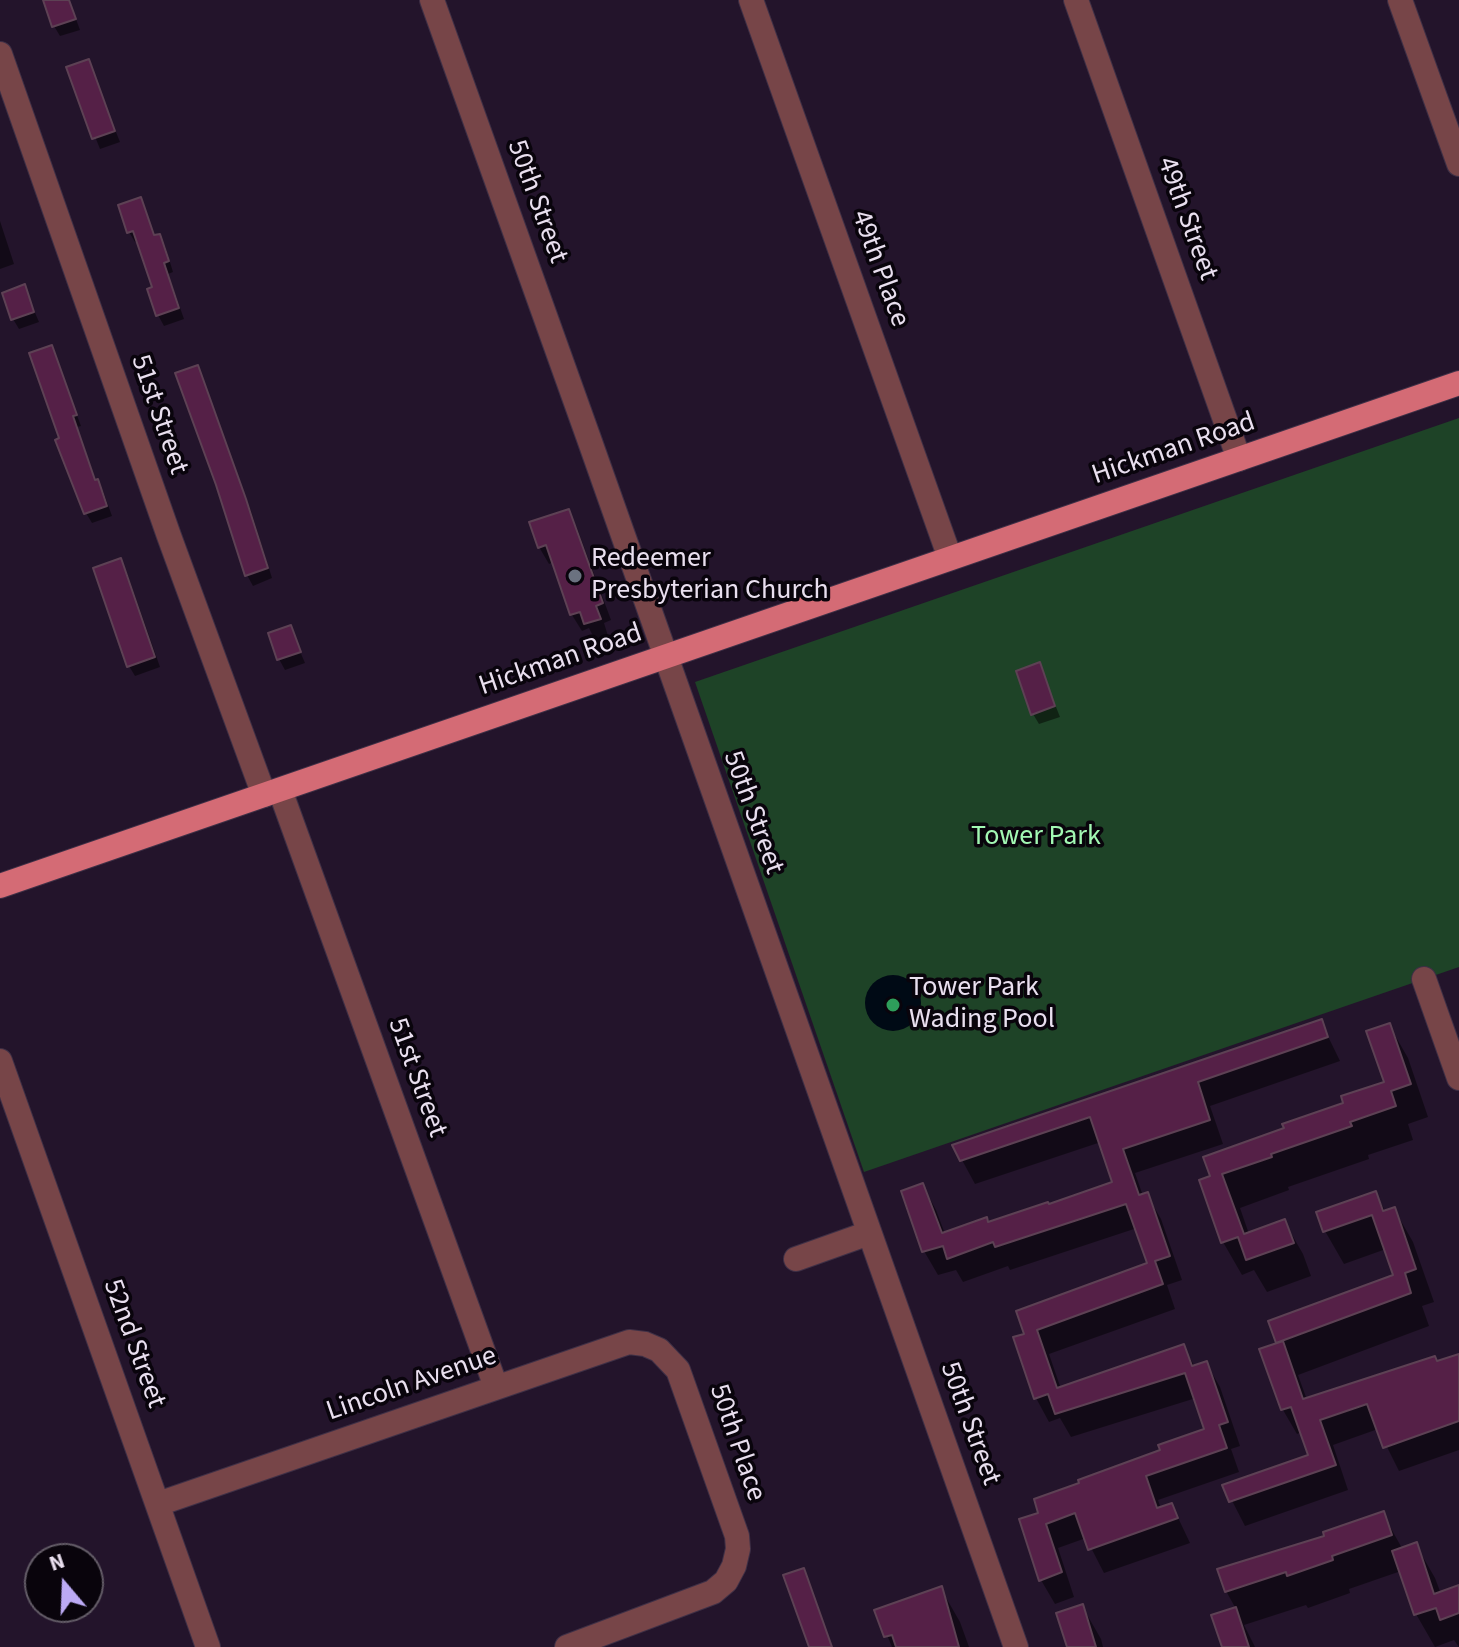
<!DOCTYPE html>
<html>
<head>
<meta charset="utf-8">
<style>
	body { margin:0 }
	#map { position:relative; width:1459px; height:1647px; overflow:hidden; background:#23142b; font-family:"Source Sans 3",sans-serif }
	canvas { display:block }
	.north { position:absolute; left:24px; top:1543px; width:80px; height:80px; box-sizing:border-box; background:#09040c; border:2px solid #635c67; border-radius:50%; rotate:341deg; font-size:22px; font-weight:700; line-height:32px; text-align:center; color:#e9dfef }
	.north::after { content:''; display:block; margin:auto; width:28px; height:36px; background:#bcaaf5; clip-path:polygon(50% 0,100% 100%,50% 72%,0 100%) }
</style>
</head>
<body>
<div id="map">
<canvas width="1459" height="1647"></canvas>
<div class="north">N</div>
</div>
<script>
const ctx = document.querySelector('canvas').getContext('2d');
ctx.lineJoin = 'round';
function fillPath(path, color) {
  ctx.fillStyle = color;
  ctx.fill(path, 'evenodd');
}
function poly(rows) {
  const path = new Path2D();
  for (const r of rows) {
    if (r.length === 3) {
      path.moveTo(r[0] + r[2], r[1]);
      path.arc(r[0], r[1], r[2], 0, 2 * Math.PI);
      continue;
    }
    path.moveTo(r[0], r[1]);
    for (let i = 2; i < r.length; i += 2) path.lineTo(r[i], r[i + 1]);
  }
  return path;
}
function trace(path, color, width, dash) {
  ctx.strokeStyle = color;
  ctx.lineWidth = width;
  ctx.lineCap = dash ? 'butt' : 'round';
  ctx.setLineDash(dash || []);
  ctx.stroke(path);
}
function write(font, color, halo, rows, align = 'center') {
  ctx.font = font + ' "Source Sans 3",sans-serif';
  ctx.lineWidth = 7;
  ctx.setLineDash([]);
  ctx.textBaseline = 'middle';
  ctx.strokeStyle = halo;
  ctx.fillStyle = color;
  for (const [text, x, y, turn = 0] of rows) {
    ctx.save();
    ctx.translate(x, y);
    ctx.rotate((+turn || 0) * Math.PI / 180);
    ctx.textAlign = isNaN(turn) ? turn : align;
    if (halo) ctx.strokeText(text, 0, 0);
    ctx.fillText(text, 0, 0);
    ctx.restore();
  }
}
fillPath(poly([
	[1459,418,1459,967,864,1172,695,682]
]), '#1e4327');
fillPath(poly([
	[893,1003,28]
]), '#000a15');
fillPath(poly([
	[48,0,69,0,80,30,60,36,54,26],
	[88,62,120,142,100,149,68,69],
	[140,200,156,237,159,236,165,246,173,272,168,274,184,319,164,326,158,315,154,288,138,241,135,242,129,232],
	[0,221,14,264,0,269],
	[24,287,39,322,19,329,13,319],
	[51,347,81,426,77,427,96,481,103,491,112,516,92,523,86,513,61,440],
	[197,367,251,511,272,578,253,586,247,575],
	[568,511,577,528,611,620,604,623,608,636,595,640,589,628,582,631,572,615,554,562,549,564,539,547],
	[120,560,126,570,160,667,135,676,129,666],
	[290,628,305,663,285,670,279,659],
	[1039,664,1060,717,1039,724,1033,714],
	[1321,1022,1340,1061,1210,1106,1223,1144,1135,1173,1143,1196,1147,1195,1161,1219,1182,1280,1167,1285,1175,1309,1049,1354,1061,1389,1183,1346,1195,1367,1206,1363,1220,1387,1240,1446,1231,1449,1239,1472,1158,1500,1161,1509,1172,1505,1190,1543,1104,1573,1086,1538,1058,1548,1074,1597,1055,1604,1041,1580,1041,1514,1207,1431,1196,1398,1071,1437,1060,1418,1049,1422,1036,1398,1026,1335,1150,1264,1137,1228,1010,1270,1008,1266,963,1282,956,1270,938,1275,924,1251,923,1186,936,1210,945,1234,1049,1207,1114,1184,1101,1142,975,1184,962,1160],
	[1389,1025,1408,1058,1428,1117,1408,1124,1413,1140,1368,1155,1369,1159,1288,1187,1289,1190,1240,1208,1249,1234,1284,1221,1303,1254,1311,1276,1267,1292,1254,1270,1242,1275,1223,1242,1212,1177,1286,1129,1346,1104,1386,1083],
	[1375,1193,1386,1212,1394,1209,1413,1242,1434,1302,1422,1306,1429,1326,1298,1375,1307,1400,1459,1356,1459,1450,1399,1471,1378,1429,1333,1445,1348,1490,1245,1526,1225,1487,1311,1456,1302,1432,1297,1434,1283,1410,1262,1350,1279,1345,1277,1342,1396,1276,1386,1249,1344,1264,1325,1231],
	[1383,1514,1403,1550,1416,1545,1435,1578,1441,1594,1459,1588,1459,1647,1454,1640,1435,1647,1416,1614,1401,1571,1349,1589,1350,1593,1308,1608,1306,1605,1244,1625,1255,1647,1224,1647,1236,1609,1226,1591,1327,1537],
	[941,1589,960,1622,969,1647,892,1647,877,1611],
	[1082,1606,1101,1639,1103,1647,1069,1647]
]), '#0007');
const building = poly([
	[43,0,69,0,76,19,52,27,43,0],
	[89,59,115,131,92,139,66,67,89,59],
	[141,197,154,235,160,234,169,261,164,263,179,308,156,316,147,289,152,287,133,231,127,233,118,205,141,197],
	[25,284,34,312,11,320,2,293,25,284],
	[52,345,77,415,73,416,95,480,98,479,107,506,84,514,55,440,59,438,29,353,52,345],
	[198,365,246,499,268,568,245,576,216,485,175,373,198,365],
	[569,509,603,603,596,606,601,619,584,624,580,612,570,615,546,545,538,548,529,522,569,509],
	[121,558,155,657,127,667,93,568,121,558],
	[291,625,301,652,277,660,268,633,291,625],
	[1040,662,1055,706,1031,715,1016,671,1040,662],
	[1322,1019,1328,1037,1198,1082,1210,1120,1123,1149,1139,1195,1148,1192,1170,1256,1155,1261,1163,1284,1037,1330,1057,1388,1184,1344,1192,1366,1207,1361,1228,1422,1219,1425,1227,1448,1146,1476,1157,1508,1172,1503,1178,1518,1088,1550,1075,1513,1046,1524,1062,1572,1039,1581,1019,1519,1038,1513,1034,1499,1079,1483,1078,1480,1160,1450,1158,1445,1204,1429,1185,1373,1055,1414,1048,1394,1034,1399,1013,1337,1024,1334,1016,1311,1147,1263,1126,1204,995,1247,993,1242,947,1259,943,1246,922,1252,901,1191,923,1183,942,1233,987,1217,988,1222,1048,1202,1049,1204,1112,1182,1090,1117,960,1161,952,1145,1322,1019],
	[1390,1023,1411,1084,1391,1091,1396,1106,1350,1122,1352,1126,1271,1154,1272,1157,1222,1174,1244,1234,1285,1219,1294,1243,1246,1260,1238,1237,1221,1243,1199,1180,1210,1176,1203,1157,1284,1128,1282,1124,1343,1103,1341,1096,1384,1082,1366,1031,1390,1023],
	[1376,1191,1383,1211,1395,1207,1416,1269,1405,1273,1411,1293,1276,1343,1268,1321,1393,1275,1372,1215,1323,1232,1316,1212,1376,1191],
	[1283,1341,1303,1399,1435,1356,1437,1361,1459,1354,1459,1421,1383,1448,1367,1404,1320,1420,1336,1465,1229,1502,1222,1485,1308,1455,1291,1407,1281,1410,1259,1349,1283,1341],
	[1384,1511,1392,1535,1332,1556,1333,1560,1287,1576,1286,1572,1225,1592,1217,1569,1324,1536,1323,1532,1384,1511],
	[1417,1542,1434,1594,1459,1585,1459,1613,1440,1620,1436,1608,1414,1615,1392,1551,1417,1542],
	[804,1568,832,1647,809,1647,783,1575,804,1568],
	[942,1586,959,1647,896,1647,892,1635,884,1637,874,1610,942,1586],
	[1083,1604,1096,1647,1067,1647,1056,1613,1083,1604],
	[1236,1607,1249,1647,1222,1647,1211,1615,1236,1607]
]);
fillPath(building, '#552047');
trace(building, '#5d4154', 2);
const minor = poly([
	[432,0,588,436,1016,1647],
	[751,0,950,558],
	[1076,0,1239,459],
	[1400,0,1459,164],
	[0,54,169,536,264,795],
	[280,790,496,1387],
	[1424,979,1459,1078],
	[0,1061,208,1647],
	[796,1259,869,1233],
	[158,1504,629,1342,645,1344,659,1350,678,1370,737,1536,738,1549,734,1566,726,1581,713,1592,567,1647]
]);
const major = poly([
	[0,886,1459,383]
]);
trace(minor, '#3f3046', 26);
trace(major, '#3f3046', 26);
trace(minor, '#774548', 24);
trace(major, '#d46b75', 24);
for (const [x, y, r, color] of [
	[575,576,8,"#6b7280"],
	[893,1005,8,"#2e9e5b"]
]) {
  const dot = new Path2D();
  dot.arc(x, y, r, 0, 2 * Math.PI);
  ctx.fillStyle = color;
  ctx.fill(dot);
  trace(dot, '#09040c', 3);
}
write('28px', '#e9dfef', '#09040c', [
	["50th Street",536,202,70],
	["49th Street",1186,219,70],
	["49th Place",879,269,70],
	["51st Street",158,415,71],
	["Hickman Road",1174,450,-19],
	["Hickman Road",561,661,-19],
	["50th Street",752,813,70],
	["51st Street",416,1078,70],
	["52nd Street",133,1344,70],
	["Lincoln Avenue",412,1385,-19],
	["50th Street",969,1424,70],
	["50th Place",736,1443,71]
]);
write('28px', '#e9dfef', '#09040c', [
	["Redeemer",591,560],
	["Presbyterian Church",591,592],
	["Tower Park",909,989],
	["Wading Pool",909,1021]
], 'left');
write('28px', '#a2f8b3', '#09040c', [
	["Tower Park",1036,838]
]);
</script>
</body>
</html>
